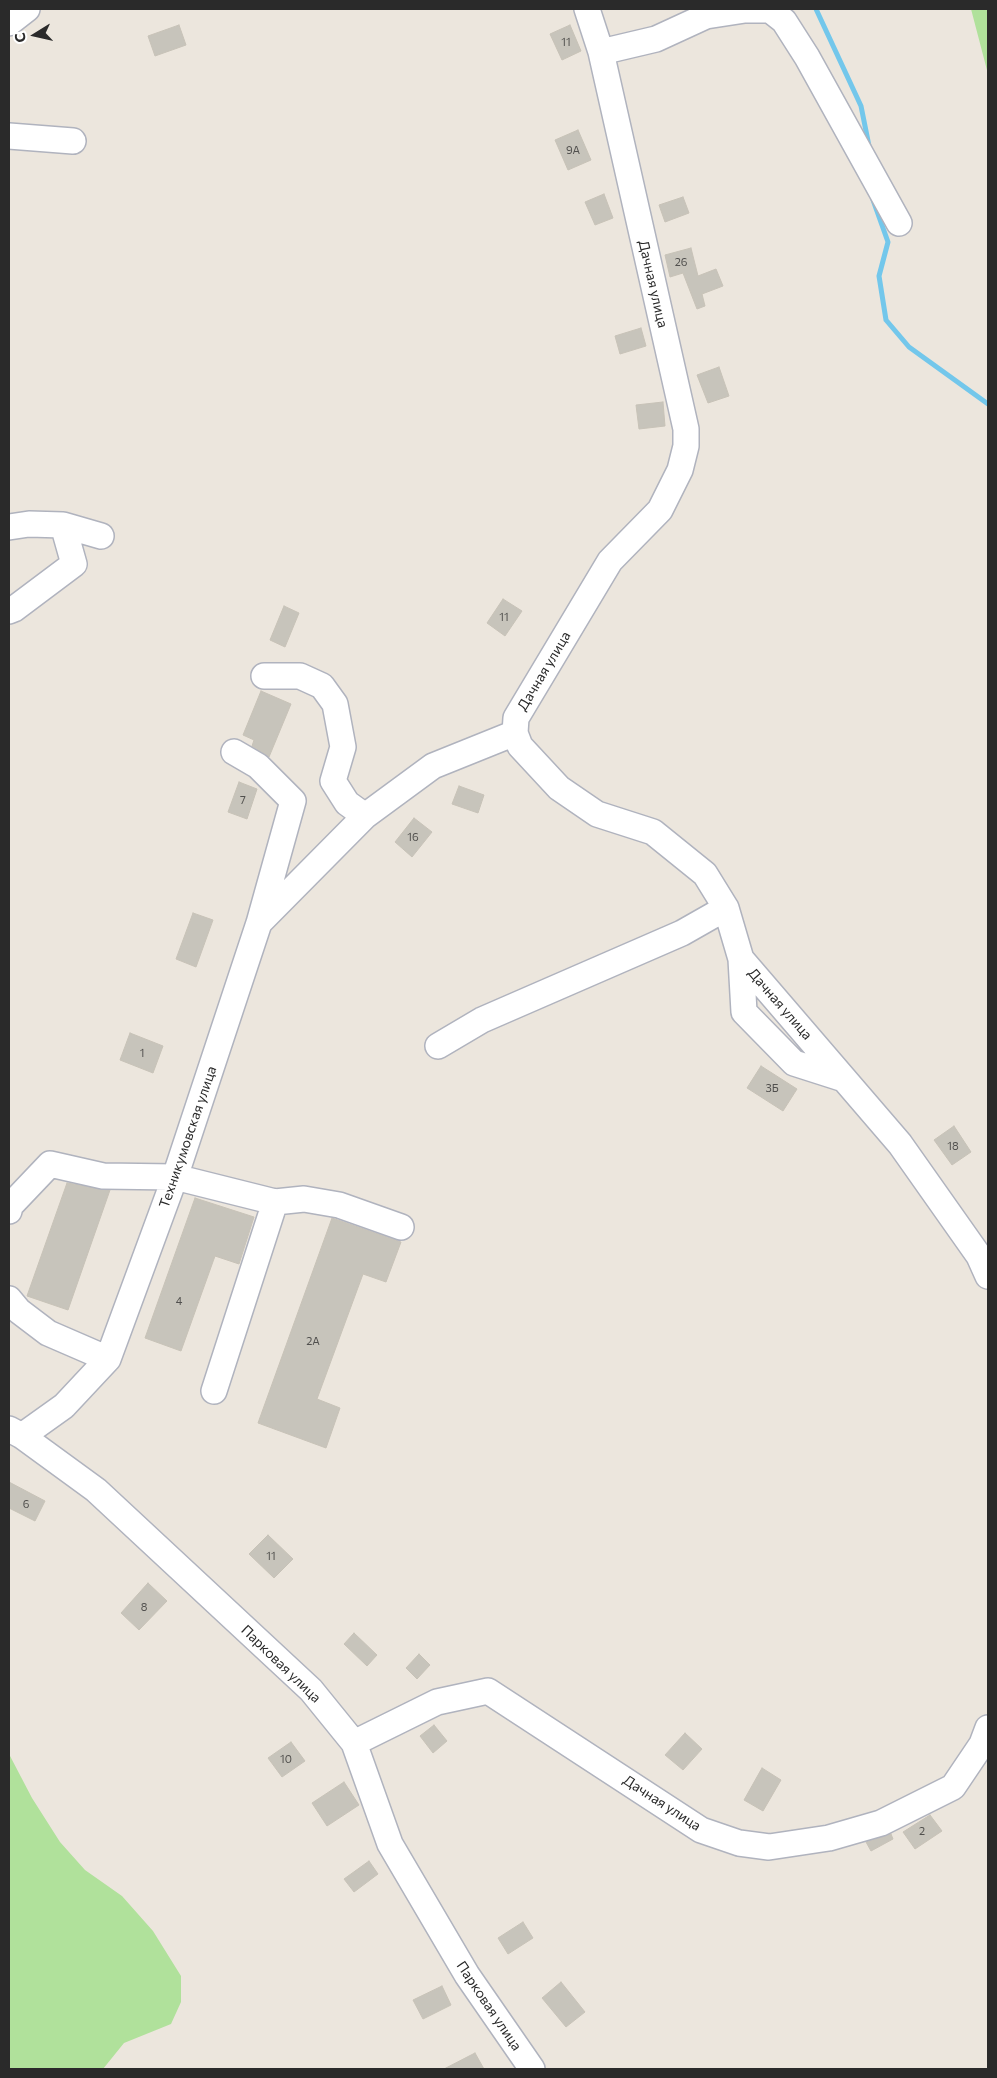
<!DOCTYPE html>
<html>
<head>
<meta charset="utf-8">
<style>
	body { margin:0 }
	#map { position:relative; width:997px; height:2078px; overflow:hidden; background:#ece6dd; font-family:Commissioner,sans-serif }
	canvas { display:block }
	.frame { position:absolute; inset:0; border:10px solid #2a2a2a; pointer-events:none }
	.north { position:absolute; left:10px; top:10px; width:50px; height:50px; -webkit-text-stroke:4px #fff; paint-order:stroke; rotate:260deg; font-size:14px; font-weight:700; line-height:20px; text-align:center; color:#2a2a2a }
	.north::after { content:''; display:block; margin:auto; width:18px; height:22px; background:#2a2a2a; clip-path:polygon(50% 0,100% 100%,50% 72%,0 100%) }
</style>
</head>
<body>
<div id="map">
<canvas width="997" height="2078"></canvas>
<div class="frame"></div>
<div class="north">С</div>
</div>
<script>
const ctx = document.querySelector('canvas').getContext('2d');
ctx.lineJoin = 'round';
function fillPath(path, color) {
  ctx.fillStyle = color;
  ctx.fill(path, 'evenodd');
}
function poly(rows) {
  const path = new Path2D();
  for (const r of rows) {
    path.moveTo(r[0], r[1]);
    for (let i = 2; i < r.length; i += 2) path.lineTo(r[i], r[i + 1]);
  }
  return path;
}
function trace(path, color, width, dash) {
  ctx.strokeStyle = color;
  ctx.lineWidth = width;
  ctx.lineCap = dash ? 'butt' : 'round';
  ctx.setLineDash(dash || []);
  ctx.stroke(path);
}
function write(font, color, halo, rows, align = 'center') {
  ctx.font = font + ' Commissioner,sans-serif';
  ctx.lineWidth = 5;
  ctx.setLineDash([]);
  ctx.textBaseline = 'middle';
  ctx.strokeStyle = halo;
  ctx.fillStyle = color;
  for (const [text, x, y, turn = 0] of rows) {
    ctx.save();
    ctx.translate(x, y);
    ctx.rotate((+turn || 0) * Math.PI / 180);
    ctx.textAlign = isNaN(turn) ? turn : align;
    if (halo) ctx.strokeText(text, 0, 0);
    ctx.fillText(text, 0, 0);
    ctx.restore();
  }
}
fillPath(poly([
	[971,9,988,9,988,74],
	[9,1754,32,1798,60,1842,85,1870,122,1896,153,1931,181,1976,181,2002,171,2024,124,2043,103,2069,9,2069]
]), '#b0e19b');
trace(poly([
	[816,9,861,106,869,146],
	[873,200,888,242,879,276,886,320,909,347,988,404]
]), '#73c7eb', 5);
const building = poly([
	[179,25,186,45,155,56,148,36,179,25],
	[570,25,581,51,562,60,550,34,570,25],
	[578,130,591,160,568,170,555,140,578,130],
	[604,194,613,218,595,225,585,202,604,194],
	[683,197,689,213,665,222,659,205,683,197],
	[691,248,698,276,716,269,723,286,702,294,705,306,697,309,683,273,670,277,665,255,691,248],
	[641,328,646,346,620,354,615,336,641,328],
	[719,367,729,396,708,403,697,375,719,367],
	[663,402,665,426,639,429,636,405,663,402],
	[503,599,522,611,505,636,487,623,503,599],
	[284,606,299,613,285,647,270,640,284,606],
	[261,691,291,704,269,757,252,746,254,740,243,735,261,691],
	[239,782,257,789,247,819,228,812,239,782],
	[459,786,484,795,478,813,452,804,459,786],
	[414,818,432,832,412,857,395,842,414,818],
	[193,913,213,920,196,967,176,959,193,913],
	[130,1033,163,1046,153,1073,120,1060,130,1033],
	[761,1066,797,1089,783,1111,747,1088,761,1066],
	[954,1126,971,1152,952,1165,934,1140,954,1126],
	[67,1183,110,1190,68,1310,27,1296,67,1183],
	[195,1198,254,1217,239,1264,215,1256,181,1351,145,1338,195,1198],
	[332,1218,401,1242,386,1282,363,1274,317,1399,340,1408,326,1448,258,1423,332,1218],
	[9,1482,45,1501,35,1521,9,1508,9,1482],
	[268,1535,293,1559,274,1578,249,1554,268,1535],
	[148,1583,167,1601,139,1630,121,1613,148,1583],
	[354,1633,377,1655,367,1666,344,1644,354,1633],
	[419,1654,430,1665,417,1679,406,1668,419,1654],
	[434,1725,447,1741,433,1753,420,1736,434,1725],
	[685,1733,702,1749,683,1770,665,1755,685,1733],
	[291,1742,305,1761,282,1777,268,1758,291,1742],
	[762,1768,781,1780,763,1811,744,1800,762,1768],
	[344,1782,359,1805,327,1826,312,1803,344,1782],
	[930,1815,942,1831,915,1849,903,1832,930,1815],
	[891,1834,893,1839,871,1851,866,1842,891,1834],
	[369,1861,378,1874,354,1892,344,1879,369,1861],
	[523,1922,533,1938,508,1954,498,1938,523,1922],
	[561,1982,585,2012,566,2027,542,1998,561,1982],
	[442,1986,451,2005,423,2019,413,2000,442,1986],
	[475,2053,484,2069,444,2069,475,2053]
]);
fillPath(building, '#c7c4bb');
trace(building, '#c7c2b7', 1);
const minor = poly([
	[587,9,601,52,686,429,686,446,680,470,660,510,610,561,516,718,515,733,520,746,559,788,597,814,653,832,705,874,726,908,741,959,900,1144,979,1256,988,1276],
	[9,23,27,9],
	[601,52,656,39,706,16,745,10,770,10,784,21,807,57,899,223],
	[9,136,73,141],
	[9,527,29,524,63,525,101,536],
	[9,611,14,609,74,564,63,525],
	[264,676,300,676,322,686,335,704,343,747,333,781,347,803,365,816],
	[261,921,365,816,433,766,515,733],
	[741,959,744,1012,794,1063,844,1079],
	[438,1046,482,1020,682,933,726,908],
	[9,1211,10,1206,50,1164,103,1176,175,1177,275,1202,304,1199,339,1205,401,1227],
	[9,1299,19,1311,48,1333,108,1359],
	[214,1391,275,1202],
	[9,1429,22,1436,96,1490,311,1690,354,1743,390,1844,467,1975,532,2069],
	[22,1436,64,1406,108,1359,175,1177,259,923,293,801,258,766,234,752],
	[354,1743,437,1702,488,1691,701,1830,739,1843,769,1847,829,1838,881,1823,953,1787,982,1744,988,1728]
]);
trace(minor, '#b0b3be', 28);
trace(minor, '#fff', 25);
write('11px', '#51504e', null, [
	["11",566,42],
	["9А",573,150],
	["26",681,262],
	["11",504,617],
	["7",243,800],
	["16",413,837],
	["1",142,1053],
	["3Б",772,1088],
	["18",953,1146],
	["4",179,1301],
	["2А",313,1341],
	["6",26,1504],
	["11",271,1556],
	["8",144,1607],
	["10",286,1759],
	["2",922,1831]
]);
write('14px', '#2a2a2a', '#fff', [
	["Дачная улица",653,284,77],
	["Дачная улица",544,671,-59],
	["Дачная улица",780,1004,49],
	["Техникумовская улица",188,1137,-71],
	["Парковая улица",281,1664,44],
	["Дачная улица",662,1803,33],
	["Парковая улица",489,2006,56]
]);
</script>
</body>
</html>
